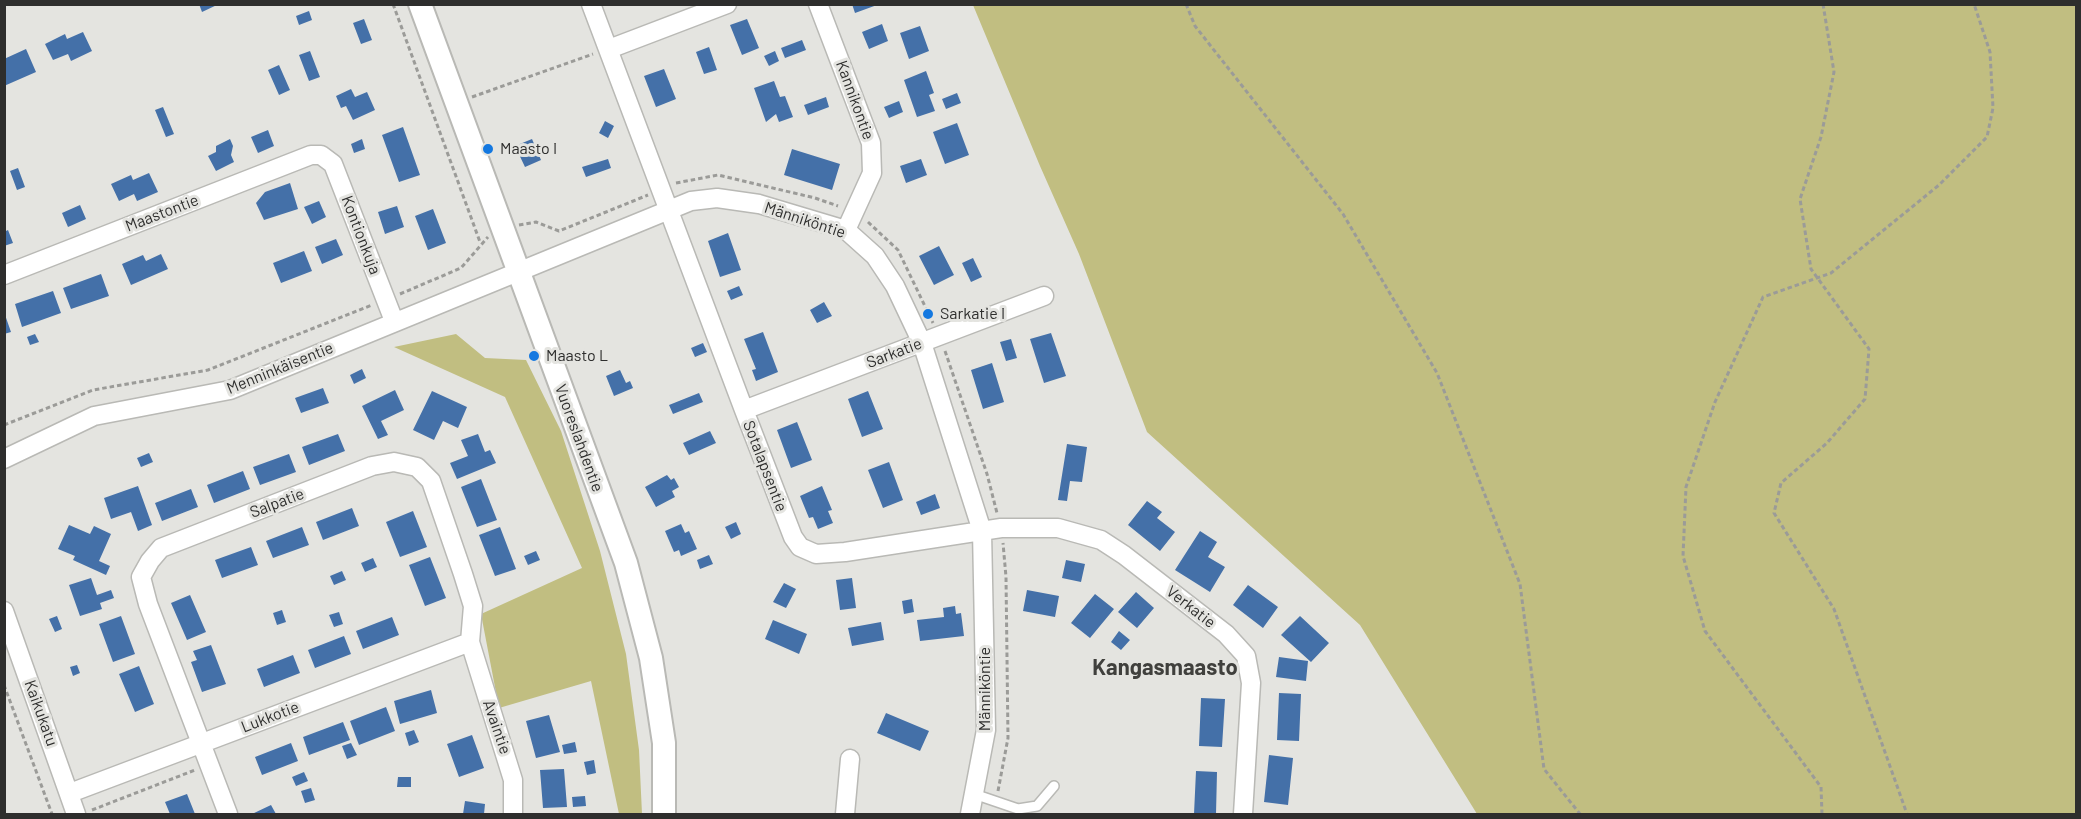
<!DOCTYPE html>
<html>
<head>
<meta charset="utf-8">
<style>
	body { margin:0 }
	#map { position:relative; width:2081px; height:819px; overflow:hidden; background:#e4e4e0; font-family:Barlow,sans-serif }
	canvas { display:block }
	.frame { position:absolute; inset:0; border:6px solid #2e2e2d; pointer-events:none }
</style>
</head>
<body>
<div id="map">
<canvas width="2081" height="819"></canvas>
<div class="frame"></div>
</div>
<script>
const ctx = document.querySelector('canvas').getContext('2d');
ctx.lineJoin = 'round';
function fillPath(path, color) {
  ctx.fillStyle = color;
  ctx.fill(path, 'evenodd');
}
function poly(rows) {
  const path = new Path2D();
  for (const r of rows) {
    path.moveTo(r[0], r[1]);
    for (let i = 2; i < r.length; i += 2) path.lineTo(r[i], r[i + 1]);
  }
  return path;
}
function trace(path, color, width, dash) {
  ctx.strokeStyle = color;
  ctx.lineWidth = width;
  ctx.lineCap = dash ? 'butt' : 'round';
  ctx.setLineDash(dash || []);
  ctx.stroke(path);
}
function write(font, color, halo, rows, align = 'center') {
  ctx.font = font + ' Barlow,sans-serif';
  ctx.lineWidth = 6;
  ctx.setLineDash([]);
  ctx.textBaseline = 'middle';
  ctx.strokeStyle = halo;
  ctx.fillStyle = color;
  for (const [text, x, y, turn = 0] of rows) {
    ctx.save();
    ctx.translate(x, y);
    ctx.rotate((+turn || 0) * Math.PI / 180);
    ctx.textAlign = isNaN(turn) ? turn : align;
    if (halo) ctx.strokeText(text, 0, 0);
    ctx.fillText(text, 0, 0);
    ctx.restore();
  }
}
fillPath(poly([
	[973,5,2076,5,2076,814,1477,814,1360,625,1147,432,1079,254,1040,166],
	[456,334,485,358,526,360,561,431,600,551,626,654,639,750,642,814,619,814,591,681,499,708,481,614,582,568,505,397,394,347]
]), '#c1be81');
fillPath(poly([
	[199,4,219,4,202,12],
	[852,4,877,4,877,5,855,13],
	[309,11,312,20,299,25,296,16],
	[364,19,372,40,361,44,353,23],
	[747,19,759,48,742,55,730,25],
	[882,24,888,41,869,49,862,32],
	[920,26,929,51,909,59,900,33],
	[83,32,92,51,71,61,68,54,53,60,45,44,65,34,67,39],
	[802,40,806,50,785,58,781,48],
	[709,47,717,70,704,74,696,52],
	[26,49,36,72,4,86,4,59],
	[310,51,320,77,309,81,299,55],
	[775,51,779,61,769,66,764,56],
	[279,65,290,90,279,95,268,70],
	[664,69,676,99,656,107,644,76],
	[926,71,934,93,929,95,935,111,917,117,904,80],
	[774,81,780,97,785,96,793,117,779,122,776,114,766,122,754,88],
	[351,89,355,97,367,92,375,110,353,120,346,106,341,108,336,96],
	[957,93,961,103,946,109,942,99],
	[826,97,829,107,808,115,804,105],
	[899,101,903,112,889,118,884,107],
	[163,107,174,134,166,137,155,110],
	[605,121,614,126,608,138,599,133],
	[957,123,969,155,945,164,933,132],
	[403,127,420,175,399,182,382,135],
	[268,130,274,146,258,153,251,137],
	[230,139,233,146,231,155,234,162,216,171,208,156,216,152,216,146],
	[362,139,365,149,354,153,351,144],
	[532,139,541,160,525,167,515,146],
	[792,149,840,164,832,190,784,175],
	[608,159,611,168,586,177,582,167],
	[921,159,927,175,906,183,900,166],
	[18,168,25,187,17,190,10,171],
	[149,173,158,192,137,201,134,194,119,201,111,184,131,175,133,180],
	[290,183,298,209,264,220,256,203,265,192],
	[319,201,326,217,312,224,304,207],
	[80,205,86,219,68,227,62,213],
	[397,206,404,227,385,234,378,212],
	[433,209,446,243,428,250,415,216],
	[8,230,13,243,4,246,4,232],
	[728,233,741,270,720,277,708,241],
	[336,239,343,255,322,264,315,247],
	[939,246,954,275,934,285,919,256],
	[304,251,312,271,281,283,273,263],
	[161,254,168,269,131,285,122,264,143,255,146,261],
	[973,258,982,277,971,282,962,263],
	[101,274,109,296,71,309,63,288],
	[739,286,743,295,731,300,727,291],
	[53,291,61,313,22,327,15,304],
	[824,302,832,316,817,323,810,310],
	[4,312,11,332,4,334],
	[763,332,778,372,756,381,752,370,756,369,744,339],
	[1051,333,1066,376,1044,383,1030,339],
	[35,334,39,342,30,345,27,337],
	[1011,339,1017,358,1006,361,1000,342],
	[703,343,707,352,695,357,691,348],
	[992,363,1004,402,983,409,971,370],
	[362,369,366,378,354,384,350,375],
	[620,370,626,383,630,381,633,388,614,396,606,376],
	[323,388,329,403,301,413,295,398],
	[395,390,404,410,381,421,388,435,378,439,362,406],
	[432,391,467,407,458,428,443,421,434,440,413,430],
	[868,391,883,429,862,437,848,399],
	[699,393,703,402,673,414,669,405],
	[797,422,812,460,791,468,777,430],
	[710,431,716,443,689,455,683,443],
	[338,434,345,451,309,465,302,447],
	[478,434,485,452,490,450,496,463,457,479,450,463,468,456,461,440],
	[1067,444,1087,447,1082,482,1070,481,1067,501,1058,500],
	[149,453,153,462,141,467,137,458],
	[289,454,296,472,260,485,253,467],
	[889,462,903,500,883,508,868,470],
	[243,471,250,489,214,503,207,485],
	[667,475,671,480,674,478,679,487,672,491,675,497,656,507,645,487],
	[481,479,497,520,477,527,461,487],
	[138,486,152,525,138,531,131,512,111,519,104,498],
	[822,486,832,510,828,511,833,523,818,529,813,517,809,518,800,496],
	[191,489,198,507,162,521,155,503],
	[935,494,940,508,921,515,916,502],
	[1147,501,1162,512,1157,518,1175,532,1160,551,1128,525],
	[352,508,359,526,323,540,316,522],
	[413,511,427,547,400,557,386,522],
	[736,522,741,534,731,539,725,527],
	[681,524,685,533,689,531,697,549,681,556,679,550,674,552,665,531],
	[69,525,90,534,94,526,111,534,99,561,110,566,106,575,73,560,75,556,58,549],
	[302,527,309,545,273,558,266,541],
	[500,527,516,569,495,576,479,535],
	[1200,531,1217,542,1208,557,1225,567,1210,592,1175,570],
	[251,547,258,565,222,578,215,560],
	[536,551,540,560,528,565,524,556],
	[709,555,713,564,700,569,697,560],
	[430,557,446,598,425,606,409,565],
	[373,558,377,567,365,572,361,563],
	[1066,560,1085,564,1081,582,1062,578],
	[342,571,346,580,334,585,330,576],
	[91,578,97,595,111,590,114,598,100,603,102,609,80,616,69,585],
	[852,578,856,608,840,610,836,580],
	[784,583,796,589,786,608,773,602],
	[1248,585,1278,607,1263,628,1233,605],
	[1027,590,1059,596,1055,617,1023,611],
	[1136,592,1154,608,1137,628,1118,612],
	[1095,594,1114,609,1090,638,1071,623],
	[190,595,206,632,187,640,171,603],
	[912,599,914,612,904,614,902,601],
	[955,606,956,614,961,613,964,636,920,641,917,620,944,617,943,608],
	[282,610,286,622,277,625,273,613],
	[339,612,343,624,334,627,329,615],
	[57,616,62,629,55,632,49,619],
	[121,616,135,654,113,662,99,624],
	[1300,616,1329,643,1311,662,1281,635],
	[392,617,399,635,363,649,356,631],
	[773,620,807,634,799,654,765,639],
	[881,622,884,640,852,646,848,628],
	[1119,631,1130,640,1121,650,1111,642],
	[344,636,351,654,315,668,308,650],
	[211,645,226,684,202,692,191,662,197,660,193,651],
	[293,655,300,673,264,687,257,669],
	[1279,657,1308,661,1306,681,1276,677],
	[77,665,80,673,73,676,70,667],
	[139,666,154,704,135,712,119,674],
	[431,690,437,713,400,724,394,701],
	[1279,693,1301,694,1299,741,1277,740],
	[1201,698,1225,699,1222,747,1199,746],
	[386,707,395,731,359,745,350,721],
	[886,713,929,731,920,751,877,733],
	[549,715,560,752,536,758,526,721],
	[343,722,350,740,309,755,303,737],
	[414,730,419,742,409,746,405,733],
	[472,735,484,768,459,777,447,744],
	[575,742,577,752,564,754,562,745],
	[291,743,298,761,262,775,255,757],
	[351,743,357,755,347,759,342,746],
	[1269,755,1293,758,1288,805,1264,802],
	[594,760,596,773,587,775,584,762],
	[564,769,567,807,543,808,540,770],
	[1196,771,1217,772,1216,814,1194,814],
	[304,772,308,781,296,786,292,777],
	[398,777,411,777,411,787,397,787],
	[311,788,315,800,305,803,301,791],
	[187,794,195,814,170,814,165,802],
	[585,796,586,806,573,807,572,797],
	[465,801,485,804,484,814,463,814],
	[271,805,276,814,252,814]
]), '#4470a8');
const service = poly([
	[974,794,1018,809,1037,806,1054,786]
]);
const minor = poly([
	[591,4,744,410,793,537,800,547,816,554,845,552,1001,528,1058,528,1101,540,1124,555,1226,634,1246,656,1251,683,1243,814],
	[818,4,871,143,872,173,846,230],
	[609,49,727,4],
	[4,275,311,155,321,155,333,164,394,321],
	[744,410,1044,296],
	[4,459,94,416,230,390,691,201,717,198,759,204,846,230,875,256,895,286,922,343,982,531,986,730,970,814],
	[4,611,76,814],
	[70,793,470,642],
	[228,814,148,604,141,577,150,561,161,548,372,466,394,462,417,467,431,481,463,574,473,606,470,642,513,780,513,814],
	[845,814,850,759]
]);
const tertiary = poly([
	[420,4,626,563,651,658,664,743,664,814]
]);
trace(service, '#b9b9b5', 12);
trace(minor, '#b9b9b5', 21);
trace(tertiary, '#b9b9b5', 26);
trace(poly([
	[393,4,480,242],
	[1186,4,1195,26,1343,214,1437,373,1520,584,1544,769,1580,814],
	[1823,4,1834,72,1821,137,1800,199,1811,269,1869,349,1865,399,1827,443,1781,483,1774,513,1834,609,1907,814],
	[472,97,593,54],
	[676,183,718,175,815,198,838,206],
	[868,222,898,250,933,323],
	[519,225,536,222,559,231,648,195],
	[400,294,461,268,488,237],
	[945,351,987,474,997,513],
	[4,425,93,390,208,370,372,305],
	[4,685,52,814],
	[998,791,1008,738,1006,577,1003,543],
	[92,810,195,770],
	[1822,814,1821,787,1705,631,1683,556,1686,487,1715,402,1763,297,1831,273,1939,185,1987,137,1993,108,1990,52,1974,4]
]), '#9b9b98', 3, [4.5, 3]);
trace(service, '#fff', 9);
trace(minor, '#fff', 18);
trace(tertiary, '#fff', 22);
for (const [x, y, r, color] of [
	[488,149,6,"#1478e0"],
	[928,314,6,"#1478e0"],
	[534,356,6,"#1478e0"]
]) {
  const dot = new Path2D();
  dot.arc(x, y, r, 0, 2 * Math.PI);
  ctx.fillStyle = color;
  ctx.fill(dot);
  trace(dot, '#e4e4e0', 2);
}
write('16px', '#2e2e2d', '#e4e4e0', [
	["Kannikontie",855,100,70],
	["Maastontie",162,213,-21],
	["Männiköntie",805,220,18],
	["Kontionkuja",361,235,69],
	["Sarkatie",894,353,-21],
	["Menninkäisentie",280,368,-22],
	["Vuoreslahdentie",579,438,70],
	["Sotalapsentie",765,466,69],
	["Salpatie",277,503,-21],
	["Verkatie",1191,607,38],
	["Männiköntie",985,689,-90],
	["Kaikukatu",41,713,70],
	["Lukkotie",270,717,-21],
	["Avaintie",497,727,71]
]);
write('16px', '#2e2e2d', '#e4e4e0', [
	["Maasto I",500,149],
	["Sarkatie I",940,314],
	["Maasto L",546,356]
], 'left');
write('bold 22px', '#40403d', '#e4e4e0', [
	["Kangasmaasto",1165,668]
]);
</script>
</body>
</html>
